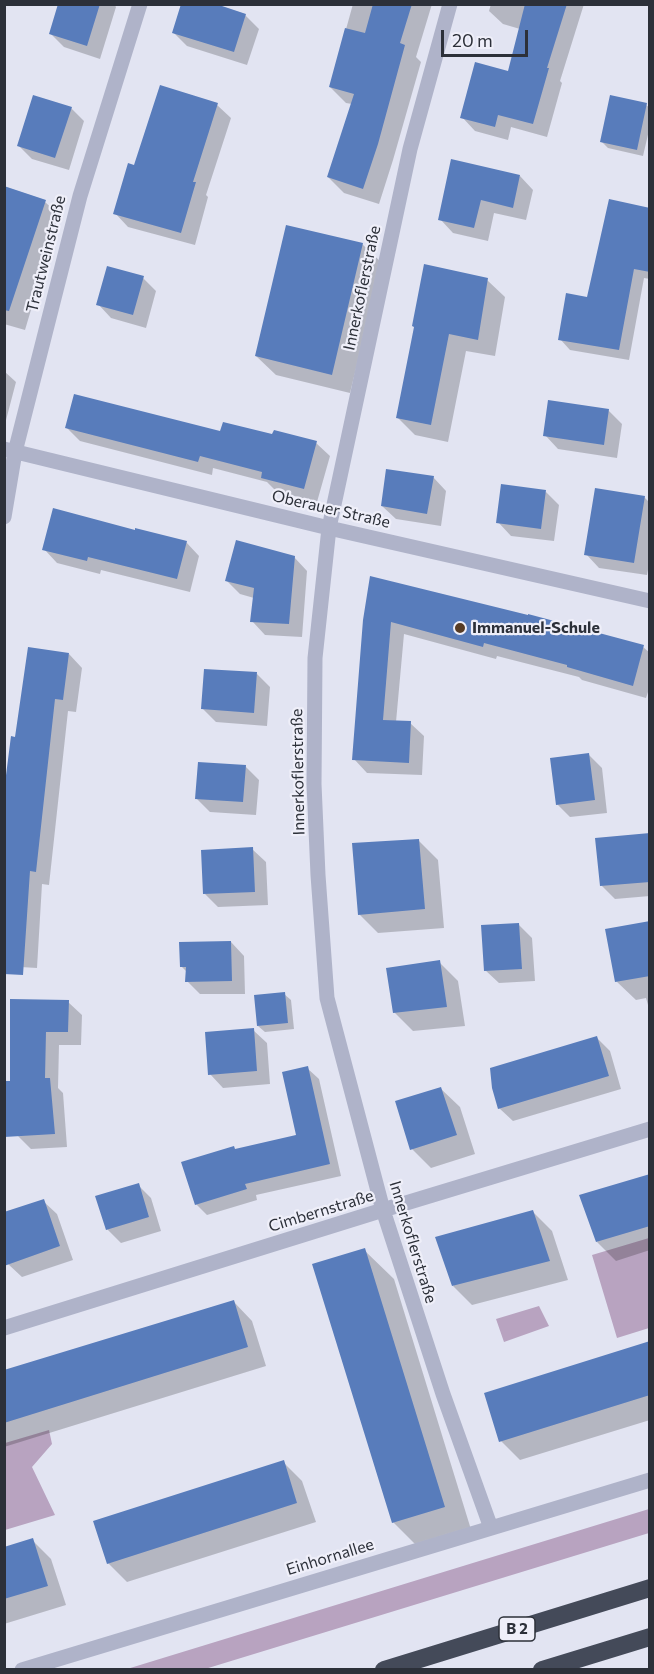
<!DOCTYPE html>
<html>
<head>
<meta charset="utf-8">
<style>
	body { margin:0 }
	#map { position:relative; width:654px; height:1674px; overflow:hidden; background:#e2e4f2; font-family:Commissioner,sans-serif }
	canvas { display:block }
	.frame { position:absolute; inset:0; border:6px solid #2c3039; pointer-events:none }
	.scale { position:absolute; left:441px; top:30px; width:87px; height:27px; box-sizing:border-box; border:3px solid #2c3039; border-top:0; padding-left:8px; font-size:18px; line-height:21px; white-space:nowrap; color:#2c3039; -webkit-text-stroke:4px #efeff9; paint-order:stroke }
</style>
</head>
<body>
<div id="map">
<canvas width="654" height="1674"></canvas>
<div class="frame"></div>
<div class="scale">20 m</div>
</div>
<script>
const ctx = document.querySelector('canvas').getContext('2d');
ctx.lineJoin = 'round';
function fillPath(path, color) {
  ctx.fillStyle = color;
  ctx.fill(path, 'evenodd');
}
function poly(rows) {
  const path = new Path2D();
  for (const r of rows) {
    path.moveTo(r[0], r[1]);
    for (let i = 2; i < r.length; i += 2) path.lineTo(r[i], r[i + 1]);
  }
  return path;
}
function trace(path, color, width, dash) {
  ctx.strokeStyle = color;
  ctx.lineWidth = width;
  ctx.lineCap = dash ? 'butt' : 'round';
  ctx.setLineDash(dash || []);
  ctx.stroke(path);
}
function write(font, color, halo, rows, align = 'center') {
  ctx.font = font + ' Commissioner,sans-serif';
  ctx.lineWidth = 4.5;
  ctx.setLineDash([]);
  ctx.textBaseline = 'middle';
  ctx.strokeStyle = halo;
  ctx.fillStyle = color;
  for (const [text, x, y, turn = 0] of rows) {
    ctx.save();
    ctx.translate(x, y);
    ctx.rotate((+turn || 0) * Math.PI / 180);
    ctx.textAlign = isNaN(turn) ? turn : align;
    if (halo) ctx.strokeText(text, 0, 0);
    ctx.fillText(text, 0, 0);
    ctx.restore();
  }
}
fillPath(poly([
	[649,1238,649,1328,617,1338,592,1255],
	[539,1306,549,1326,504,1342,496,1319],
	[49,1430,52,1444,32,1467,55,1515,5,1530,5,1443],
	[649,1509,649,1533,205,1669,127,1669]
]), '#b8a3c0');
fillPath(poly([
	[60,4,114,4,116,7,100,59,64,47,50,33],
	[353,4,432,4,416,57,421,62,393,160,379,204,344,193,328,177,352,104,346,103,330,87],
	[491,4,584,4,560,81,562,83,547,137,511,127,508,140,475,131,462,117,509,73,520,29,503,24,489,11],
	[245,15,259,29,247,65,187,46,174,33],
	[217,105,231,118,206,195,208,197,195,245,128,227,115,213,135,167],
	[646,105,650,108,650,126,643,156,608,148,602,142],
	[71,108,84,121,69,170,32,159,19,146],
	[520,176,533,190,526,220,494,213,488,241,453,233,440,219],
	[4,188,45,202,59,215,33,290,36,293,25,330,4,324],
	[650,209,650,279,644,278,629,360,570,350,560,339],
	[362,244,382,263,350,393,276,375,256,356],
	[143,278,156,291,146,328,111,318,98,304],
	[487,280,505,297,495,356,466,351,448,442,415,435,398,418,415,328],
	[4,371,16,382,5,424,4,424],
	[608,410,622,424,617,458,558,449,545,435],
	[67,428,274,436,316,443,330,456,317,502,276,491,267,482,213,468,212,475,80,441],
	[433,477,446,491,441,526,396,519,382,506],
	[546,492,559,505,554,541,511,536,498,522],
	[644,497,650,503,650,559,647,575,599,568,586,554],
	[136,532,186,542,199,556,190,592,101,570,100,574,57,563,44,549],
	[294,557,307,571,302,637,265,635,252,621,254,598,240,594,227,581],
	[371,578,643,647,650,653,650,686,646,698,582,680,579,677,497,656,496,659,404,634,396,722,410,723,424,736,422,775,367,773,354,759],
	[69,654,82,668,76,712,68,711,49,885,42,884,37,968,4,966,16,738],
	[257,674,270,687,267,726,216,722,202,708],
	[588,754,602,768,607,813,570,817,557,804],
	[245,766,259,780,256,815,210,812,197,799],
	[650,834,650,896,615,899,601,885],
	[419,841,438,860,444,928,378,933,359,914],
	[252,849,266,862,268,905,218,907,205,894],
	[650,923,650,1012,646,998,636,1000,616,981],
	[518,924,532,938,535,981,499,983,485,970],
	[231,942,244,956,245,994,200,994,187,981,187,972,181,966],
	[439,962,458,981,465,1026,413,1031,394,1012],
	[284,994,291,1000,294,1029,265,1032,258,1026],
	[12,1001,68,1002,82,1015,81,1045,59,1045,58,1088,63,1093,67,1147,31,1149,18,1136],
	[253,1030,267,1043,270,1084,223,1088,210,1074],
	[597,1038,610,1051,621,1089,513,1121,499,1108],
	[307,1068,319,1079,341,1176,256,1195,257,1200,207,1215,196,1204,236,1150,298,1136],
	[440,1088,460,1107,475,1154,431,1168,412,1149],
	[650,1175,650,1250,616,1261,597,1242],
	[138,1185,151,1198,161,1231,121,1243,107,1229],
	[43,1201,57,1214,73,1260,22,1277,8,1264],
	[533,1212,552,1231,568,1280,472,1305,453,1286],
	[364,1250,394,1279,473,1536,422,1551,393,1522],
	[233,1301,252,1321,266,1366,4,1447,4,1372],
	[650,1343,650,1420,520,1460,501,1441],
	[283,1462,302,1481,316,1522,127,1582,108,1563],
	[32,1540,51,1559,66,1605,4,1624,4,1548]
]), '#0003');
fillPath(poly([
	[58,4,100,4,87,46,49,34],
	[181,4,216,4,246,14,234,52,172,33],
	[373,4,412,4,400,43,405,45,378,144,363,189,327,177,354,94,329,87,345,28,365,33],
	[525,4,567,4,547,68,549,68,533,124,498,115,495,127,460,118,475,62,508,71],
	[160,85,218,103,193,182,196,182,181,233,113,214,128,163,134,165],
	[33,95,72,107,55,158,17,146],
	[610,95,647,103,637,150,600,142],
	[451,159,520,175,513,208,481,200,474,228,438,220],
	[4,186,46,200,9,311,4,310],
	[609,199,650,208,650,272,634,269,619,350,558,340,566,293,587,297],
	[286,225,363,243,332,375,255,356],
	[424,264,488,278,478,340,449,334,431,425,396,418,414,327,412,326],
	[107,266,144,276,133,315,96,305],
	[74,394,220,431,223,422,272,434,274,430,317,441,304,489,261,478,262,472,200,456,198,462,65,428],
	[548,400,609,409,604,445,543,436],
	[386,469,434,476,427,514,381,506],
	[501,484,546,490,541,529,496,523],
	[595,488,645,496,634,563,584,555],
	[53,508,135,530,135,528,187,541,177,579,88,557,87,561,42,550],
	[236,540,295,556,289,624,250,622,254,588,225,581],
	[370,576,528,615,528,614,644,645,633,686,567,667,567,665,484,643,483,647,391,622,383,720,411,721,409,763,352,760,363,620],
	[28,647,69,653,63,700,55,699,36,872,30,871,23,975,4,974,4,791,11,736,15,737],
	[204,669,257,672,254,713,201,709],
	[589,753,595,800,556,805,550,758],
	[198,762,246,765,243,802,195,799],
	[650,833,650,882,600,886,595,838],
	[419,839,425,909,358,915,352,843],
	[253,847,255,892,203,894,201,850],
	[650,921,650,976,615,982,605,929],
	[519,923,522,969,484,971,481,925],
	[231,941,232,981,185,982,186,967,180,967,179,942],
	[440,960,447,1007,393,1013,386,968],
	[285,992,288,1023,257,1026,254,995],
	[10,999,69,1000,68,1032,46,1032,45,1078,50,1078,55,1134,4,1137,4,1081,10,1081],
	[254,1028,257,1071,208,1075,205,1032],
	[597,1036,609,1076,498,1109,492,1088,490,1068],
	[308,1066,330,1164,245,1184,247,1189,195,1205,181,1162,234,1146,235,1149,296,1135,282,1072],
	[441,1087,457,1135,410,1150,395,1101],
	[650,1174,650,1226,596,1242,579,1195],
	[139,1183,149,1217,106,1230,95,1196],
	[44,1199,60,1246,4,1266,4,1212],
	[533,1210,550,1261,452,1286,435,1237],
	[365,1248,445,1507,392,1523,312,1264],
	[234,1300,248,1347,4,1423,4,1370],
	[650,1341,650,1395,499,1442,484,1393],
	[284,1460,297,1503,107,1564,93,1521],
	[33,1538,48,1586,4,1599,4,1547]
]), '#587cbb');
trace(poly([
	[450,4,410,149,329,528,315,658,314,784,318,875,327,998,383,1210,443,1394,491,1528],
	[4,449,329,528,650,601],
	[4,517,15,452,80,196,140,4],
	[4,1328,383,1210,650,1129],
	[22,1670,650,1480]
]), '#afb3c9', 15);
trace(poly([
	[384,1670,650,1588],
	[542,1670,650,1637]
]), '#444a59', 18);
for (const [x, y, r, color] of [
	[460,628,6,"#573c25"]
]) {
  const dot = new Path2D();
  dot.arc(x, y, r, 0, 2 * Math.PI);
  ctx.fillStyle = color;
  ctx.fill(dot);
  trace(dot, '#efeff9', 2);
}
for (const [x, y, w] of [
	[517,1629,36]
]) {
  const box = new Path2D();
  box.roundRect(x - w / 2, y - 12, w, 24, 4.5);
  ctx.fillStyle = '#efeff9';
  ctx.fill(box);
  trace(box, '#2c3039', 1.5);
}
write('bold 15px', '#2c3039', null, [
	["B 2",517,1629]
]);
write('16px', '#2c3039', '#efeff9', [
	["Trautweinstraße",46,254,-76],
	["Innerkoflerstraße",362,288,-78],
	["Oberauer Straße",331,509,13],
	["Innerkoflerstraße",298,772,-91],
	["Cimbernstraße",321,1211,-17],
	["Innerkoflerstraße",413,1242,73],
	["Einhornallee",330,1557,-17]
]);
write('bold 16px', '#2c3039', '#efeff9', [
	["Immanuel-Schule",472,628]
], 'left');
</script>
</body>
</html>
